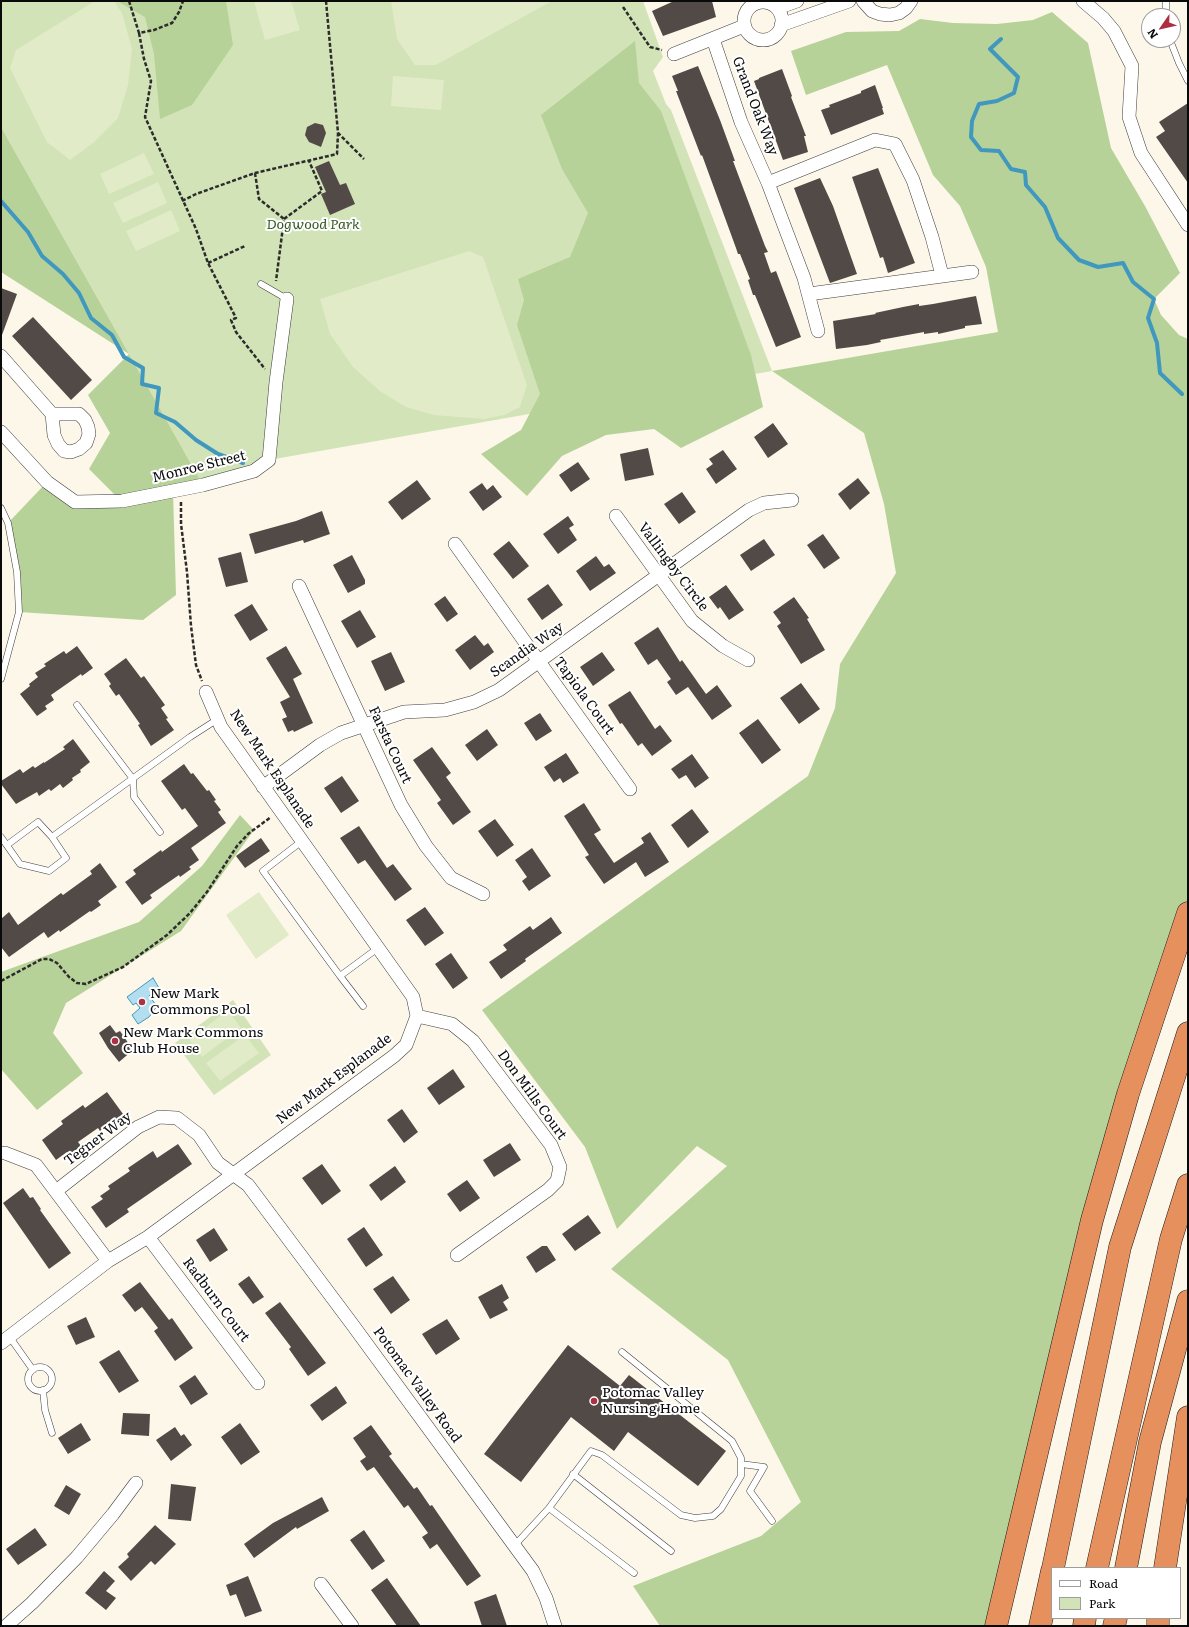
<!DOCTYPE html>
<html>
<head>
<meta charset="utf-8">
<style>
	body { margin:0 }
	#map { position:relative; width:1189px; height:1627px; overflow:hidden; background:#fdf7e9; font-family:Literata,serif }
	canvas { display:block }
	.frame { position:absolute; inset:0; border:2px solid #0a0a0a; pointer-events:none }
	.legend { position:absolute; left:1051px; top:1567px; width:130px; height:52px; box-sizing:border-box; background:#fff; border:1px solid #9d9d9d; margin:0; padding:5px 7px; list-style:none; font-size:12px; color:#0a0a0a }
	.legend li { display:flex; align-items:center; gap:8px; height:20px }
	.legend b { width:20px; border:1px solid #9d9d9d }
	.north { position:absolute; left:1141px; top:8px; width:40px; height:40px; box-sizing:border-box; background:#fff; border:1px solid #9d9d9d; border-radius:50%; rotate:236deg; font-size:11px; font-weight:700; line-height:16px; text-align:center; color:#0a0a0a }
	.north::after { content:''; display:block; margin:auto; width:14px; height:18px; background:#ab3041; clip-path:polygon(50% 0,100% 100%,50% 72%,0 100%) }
</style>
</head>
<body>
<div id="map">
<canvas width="1189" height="1627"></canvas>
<div class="frame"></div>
<ul class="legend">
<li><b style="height:5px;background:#fff"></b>Road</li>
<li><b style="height:11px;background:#d2e3b7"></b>Park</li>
</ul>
<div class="north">N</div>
</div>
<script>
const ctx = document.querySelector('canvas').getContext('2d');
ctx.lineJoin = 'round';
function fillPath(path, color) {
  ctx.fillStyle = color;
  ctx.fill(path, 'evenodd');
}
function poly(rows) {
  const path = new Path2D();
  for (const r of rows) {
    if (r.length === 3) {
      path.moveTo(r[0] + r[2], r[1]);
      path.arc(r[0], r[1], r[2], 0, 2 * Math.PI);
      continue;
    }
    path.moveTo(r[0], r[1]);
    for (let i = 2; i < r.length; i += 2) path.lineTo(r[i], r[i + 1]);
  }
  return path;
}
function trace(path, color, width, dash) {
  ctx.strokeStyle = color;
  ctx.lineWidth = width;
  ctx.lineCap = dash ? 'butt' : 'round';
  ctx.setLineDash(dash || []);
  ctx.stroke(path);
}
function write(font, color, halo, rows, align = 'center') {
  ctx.font = font + ' Literata,serif';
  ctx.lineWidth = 4;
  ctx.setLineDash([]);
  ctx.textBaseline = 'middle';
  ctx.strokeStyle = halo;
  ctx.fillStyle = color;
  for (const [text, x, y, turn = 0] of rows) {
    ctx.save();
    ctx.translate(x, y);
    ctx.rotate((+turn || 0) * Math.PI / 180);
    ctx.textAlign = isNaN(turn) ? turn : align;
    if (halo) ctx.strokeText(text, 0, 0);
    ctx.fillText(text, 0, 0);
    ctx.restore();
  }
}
fillPath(poly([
	[1,1,643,1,663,57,653,71,666,104,671,110,772,371,269,460,203,485,1,127],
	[233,1000,271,1055,214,1095,175,1043]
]), '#d2e3b7');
fillPath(poly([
	[117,1,226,1,233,45,192,105,160,119,154,54,145,17],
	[1052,12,1088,43,1111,148,1145,206,1180,273,1154,299,1161,315,1179,335,1188,339,1188,913,1128,1094,996,1626,660,1626,633,1586,761,1536,801,1502,728,1360,611,1269,727,1166,697,1146,617,1229,585,1147,482,1010,808,776,835,708,840,664,896,573,884,504,864,433,772,371,998,332,986,267,960,206,933,175,887,65,806,95,791,51,846,32,899,31,920,19,953,23,997,24,1033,20],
	[635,41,639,83,661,111,751,355,763,407,681,448,654,429,606,435,562,456,527,496,481,454,521,430,540,394,517,325,524,300,518,279,570,257,588,213,562,169,541,115],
	[1,127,203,485,173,491,176,595,143,620,19,612,17,572,8,523,47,482,75,502,121,501,89,469,110,433,88,395,129,354,1,272],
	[240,815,254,830,181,931,66,1003,53,1033,83,1073,37,1110,1,1069,1,972,139,922,202,866]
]), '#b7d298');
fillPath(poly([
	[95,1,114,1,122,13,132,49,128,85,118,118,93,143,70,160,47,142,10,68,16,50],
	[254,1,291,1,300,30,265,40],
	[391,1,552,1,436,65,415,65,397,39],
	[393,76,444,80,441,110,391,106],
	[144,153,154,174,109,194,100,174],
	[158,182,167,203,123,223,113,203],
	[171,210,180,231,136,251,126,231],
	[469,251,483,257,527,385,520,407,504,415,484,419,434,415,406,407,381,392,353,367,330,334,320,299],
	[259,892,289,935,256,959,226,915],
	[228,1010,241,1028,202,1057,189,1040],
	[245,1035,259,1053,220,1081,206,1063]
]), '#e2ebc8');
const water = poly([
	[153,978,159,988,149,996,157,1006,149,1017,138,1024,132,1015,140,1008,136,1003,133,1005,127,997,153,978]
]);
fillPath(water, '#b3deef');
trace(water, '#4198bf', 1);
trace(poly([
	[1001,39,990,49,1018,77,1014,93,997,101,979,104,972,121,971,137,981,150,999,151,1011,169,1025,172,1026,185,1045,207,1058,238,1079,260,1098,267,1123,263,1133,282,1154,299,1148,318,1157,343,1160,373,1182,394],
	[1,201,28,232,42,256,63,274,79,293,91,318,112,335,124,357,143,368,142,384,159,388,156,413,175,422,196,440,218,454,243,463]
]), '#4198bf', 4);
fillPath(poly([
	[674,1,712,1,716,17,663,36,652,11],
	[698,66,720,120,735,161,733,161,765,246,768,252,764,253,771,273,776,271,801,337,776,347,755,295,753,295,748,280,750,279,740,254,738,254,736,248,702,155,701,156,676,91,678,91,672,76],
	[782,69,792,96,791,97,806,136,804,136,808,152,783,160,754,81,759,79,759,78],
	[875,85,883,108,882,108,884,114,831,135,821,110,830,107,829,105,861,93,861,91],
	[1188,103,1188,183,1156,137,1165,131,1159,122],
	[315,123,323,125,326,133,321,147,309,142,305,135,307,127],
	[329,161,340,185,346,183,355,204,330,215,321,194,326,192,315,167],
	[878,168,915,263,888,273,883,257,880,258,852,177],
	[820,178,833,206,857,274,830,283,794,188],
	[1,288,17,294,2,335,1,335],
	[976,296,982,324,965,326,965,328,938,334,938,332,924,334,924,332,880,340,881,342,867,345,836,349,833,321,876,314,875,313,903,307,919,304,919,306,933,304],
	[33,317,92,380,71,400,12,336],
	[773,423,788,444,768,458,754,437],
	[648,448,654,475,625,481,620,454],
	[723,450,737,469,716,484,706,469,713,464,709,459],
	[578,462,590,479,571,492,559,475],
	[858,478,870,493,850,510,838,494],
	[417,480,431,499,402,520,388,502],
	[482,483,487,490,493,485,502,497,483,511,469,492],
	[682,492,696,512,679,524,664,504],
	[322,511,330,534,304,543,303,540,255,554,249,534,296,521],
	[568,516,574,525,569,528,577,540,558,554,543,534],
	[823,534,840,558,824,569,807,545],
	[764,539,775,555,751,571,740,555],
	[509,541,529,566,513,579,493,554],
	[241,552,248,582,226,587,218,558],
	[352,555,365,580,365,584,348,593,333,565],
	[596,556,604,567,609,564,616,573,590,591,576,571],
	[548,584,563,605,542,620,527,599],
	[726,585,744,610,729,620,720,607,718,609,709,597],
	[445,596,458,614,447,622,434,604],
	[794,597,809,618,807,619,825,650,801,664,777,626,781,623,773,612],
	[252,604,268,630,250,641,234,615],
	[360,610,376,637,357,648,341,621],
	[658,627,680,662,682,660,706,694,717,685,732,706,712,720,688,687,676,695,667,682,671,679,657,659,648,665,634,643],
	[475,635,484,646,488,643,494,652,470,670,455,650],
	[77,646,93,668,82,676,81,674,51,695,54,700,45,706,47,709,37,716,20,694,30,686,29,684,38,677,35,673,46,666,44,664,64,651,66,654],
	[286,646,302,674,293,679,313,723,294,732,293,730,288,732,282,719,287,717,280,702,290,697,266,658],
	[391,652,405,682,385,691,371,661],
	[602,652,615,670,593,686,580,667],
	[126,658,141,678,144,676,165,705,161,708,168,718,166,719,174,730,151,746,138,725,140,724,119,694,116,696,109,686,111,684,104,674],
	[801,683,820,709,799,724,780,698],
	[630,691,655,729,660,725,672,741,652,756,642,743,638,746,622,723,620,724,608,705],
	[540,713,552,731,536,741,524,723],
	[758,719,781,750,762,764,739,733],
	[487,729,498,745,477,761,465,745],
	[73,739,90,762,80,770,81,772,72,778,73,780,63,788,60,784,51,791,49,789,39,796,37,792,16,804,1,784,1,781,20,769,23,773,33,766,35,768,44,762,44,763,65,749,63,747],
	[432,747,451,773,446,777,471,812,453,825,437,803,441,800,413,760],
	[566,753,579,773,563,783,560,778,554,782,544,767],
	[692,754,709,778,695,788,686,775,679,779,671,769],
	[184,764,191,774,193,773,207,791,209,790,216,800,214,801,221,810,218,812,226,823,191,848,199,860,189,867,191,869,180,877,179,875,150,895,152,898,142,905,125,882,136,874,133,870,161,850,162,852,198,826,185,808,182,810,161,781],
	[342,776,359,801,341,813,324,788],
	[584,803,601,830,594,834,614,863,644,843,641,838,650,832,669,862,645,877,636,862,604,884,585,857,589,855,564,816],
	[692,809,709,832,688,848,671,825],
	[495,819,514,845,497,857,478,831],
	[359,826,387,868,393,864,412,889,395,901,365,860,358,864,340,838],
	[261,838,270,851,245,868,236,856],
	[532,848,551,876,529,891,522,881,527,877,515,860],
	[100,863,117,887,98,901,101,905,91,912,90,911,60,932,59,930,48,938,44,932,9,957,1,947,1,919,9,912,18,925,61,893,63,895,92,874,90,871],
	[425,907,444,933,425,946,406,920],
	[551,917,562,933,525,959,526,961,501,979,489,962,507,950,503,945,530,926,533,930],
	[451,953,468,978,453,989,435,964],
	[110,1025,116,1033,120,1031,133,1050,119,1062,108,1048,99,1033],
	[453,1069,465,1087,439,1105,427,1088],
	[107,1092,123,1114,100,1131,98,1128,78,1142,81,1146,69,1155,67,1152,56,1160,42,1140,63,1124,61,1121,83,1105,85,1108],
	[402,1109,418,1132,404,1143,387,1120],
	[510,1143,521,1160,494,1177,483,1160],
	[178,1144,192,1164,127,1209,129,1212,106,1228,91,1207,103,1199,100,1196,110,1189,108,1186,130,1171,128,1168,153,1151,157,1158],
	[322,1164,341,1191,322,1205,302,1178],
	[395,1166,406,1182,381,1201,369,1185],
	[467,1180,480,1198,460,1212,447,1194],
	[23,1188,30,1198,33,1197,41,1209,40,1210,71,1253,49,1269,3,1203],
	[588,1215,601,1233,575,1251,562,1234],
	[364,1227,383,1255,366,1267,347,1239],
	[214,1228,228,1250,210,1262,196,1240],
	[542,1246,547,1246,556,1260,536,1273,526,1257],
	[249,1276,264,1297,253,1304,238,1284],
	[393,1276,410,1300,391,1314,373,1289],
	[140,1282,169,1320,172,1318,193,1348,175,1361,154,1331,158,1328,142,1307,135,1312,122,1295],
	[502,1284,509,1298,503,1302,508,1310,490,1319,478,1297],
	[280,1302,326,1363,308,1376,289,1349,291,1347,265,1313],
	[86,1317,95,1337,76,1345,67,1326],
	[447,1319,460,1339,436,1355,422,1334],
	[568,1345,620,1386,629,1375,726,1451,698,1486,628,1432,614,1451,571,1417,521,1482,484,1454],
	[119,1350,139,1381,119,1393,99,1362],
	[195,1375,208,1394,191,1405,179,1386],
	[336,1386,347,1403,322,1421,310,1405],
	[123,1413,150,1414,149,1436,121,1434],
	[81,1423,91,1440,68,1454,58,1438],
	[240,1423,260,1452,241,1465,221,1437],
	[371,1425,392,1454,389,1456,414,1489,417,1487,430,1506,432,1505,481,1576,467,1586,437,1544,430,1549,422,1537,428,1533,408,1505,404,1508,374,1467,367,1471,360,1461,366,1457,353,1438],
	[175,1427,181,1436,184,1434,192,1445,171,1461,156,1440],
	[171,1484,196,1487,191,1521,168,1519],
	[66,1485,81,1494,69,1515,54,1506],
	[322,1497,329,1511,297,1529,296,1527,254,1558,244,1544,273,1523],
	[155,1525,176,1544,155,1565,151,1561,131,1581,118,1567,129,1557,127,1554],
	[35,1528,47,1545,18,1565,6,1549],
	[364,1530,385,1561,372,1570,350,1540],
	[104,1571,115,1581,106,1591,116,1598,106,1610,85,1593],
	[248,1576,262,1611,245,1617,236,1594,230,1596,226,1585],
	[387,1578,421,1626,397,1626,371,1590],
	[496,1594,507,1626,482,1626,474,1602]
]), '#514a47');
const lane = poly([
	[1166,1,1166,16],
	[1170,40,1179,63,1188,81],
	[261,284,287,299],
	[1,508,8,523,17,572,19,612,1,679],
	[77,705,133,779,134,797,160,832],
	[1,837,20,864,49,871,66,858,52,837,190,737,218,719],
	[302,841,263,871,340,976,378,948],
	[7,845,38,822,52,837],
	[340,976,363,1006],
	[9,1336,33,1370],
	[40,1379,12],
	[43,1390,45,1410,52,1433],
	[741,1464,764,1467,750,1491,772,1521],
	[573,1474,671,1551],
	[549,1508,634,1573],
	[514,1546,549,1508,591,1451,602,1455,681,1515,695,1518,713,1516,721,1509,741,1476,741,1458,732,1441,622,1352]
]);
const street = poly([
	[863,1,872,11,880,14,890,15,899,13,906,8,911,1],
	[1083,1,1103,18,1114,31,1132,66,1129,117,1141,153,1188,225],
	[763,21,19],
	[777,8,797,1],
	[781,25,849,1],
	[713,39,741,122,768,183,804,278,818,331],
	[674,54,744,26],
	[768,183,875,140,895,144,913,180,932,237,942,275],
	[809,294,972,272],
	[1,356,52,414,54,435,58,444,64,451,71,452,79,449,86,443,89,434,88,427,85,420,79,414,52,414],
	[1,432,47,482,75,502,122,501,203,485,254,471,269,460,276,382,287,299],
	[616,516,692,621,723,646,748,660],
	[455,544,630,789],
	[299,586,401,805,426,846,451,878,483,894],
	[263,787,320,745,341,733,404,712,445,710,474,702,499,690,749,510,764,503,792,500],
	[417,1016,452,1024,473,1041,551,1145,560,1167,557,1181,548,1190,457,1255],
	[5,1153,36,1165,108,1261],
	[56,1191,138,1127,159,1117,177,1118,199,1135,218,1163,248,1185,352,1324,533,1571,546,1598,555,1626],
	[148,1237,258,1383],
	[1,1343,108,1261,148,1237,394,1056,406,1045,417,1016,413,997,221,727,206,692],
	[321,1584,352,1626],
	[6,1626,32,1603,77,1557,113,1514,136,1483]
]);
const highway = poly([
	[1053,1568,1120,1247,1188,1033],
	[1097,1568,1171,1239,1188,1185],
	[1126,1568,1150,1442,1188,1301],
	[1165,1568,1188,1417],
	[996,1626,1092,1220,1128,1094,1188,913],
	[1040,1626,1052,1571],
	[1084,1626,1085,1618],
	[1114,1626,1116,1618],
	[1158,1626,1158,1618]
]);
trace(lane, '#3d3d3d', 7);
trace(street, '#3d3d3d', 14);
trace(highway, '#1b1b1b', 23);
trace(poly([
	[129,1,139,33,154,30,172,23,179,12,183,1],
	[326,1,338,133,364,159],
	[623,7,650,47,662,50],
	[139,33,144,59,151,81,145,117,196,229,208,263,236,318,231,320,236,332,265,369],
	[255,173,259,199,284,219,276,281],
	[182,201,196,194,255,173,337,154,338,133],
	[284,219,322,191,309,161],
	[208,263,245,246],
	[181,502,181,524,187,572,191,626,196,665,202,681],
	[1,981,42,959,49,959,57,963,69,977,77,983,86,984,123,967,167,935,190,913,207,892,237,846,248,834,271,817]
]), '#2c2c2c', 2.5, [4, 2]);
trace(lane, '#fff', 6);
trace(street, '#fff', 13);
trace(highway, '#e6905e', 22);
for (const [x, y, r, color] of [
	[142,1002,4,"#ab3041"],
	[115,1041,4,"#ab3041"],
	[594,1401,4,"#ab3041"]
]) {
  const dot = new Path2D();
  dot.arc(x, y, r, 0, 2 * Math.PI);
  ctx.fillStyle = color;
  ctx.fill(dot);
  trace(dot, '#fff', 1.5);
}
write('14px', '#0a0a0a', '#fff', [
	["Grand Oak Way",755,106,69],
	["Monroe Street",199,467,-14],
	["Vallingby Circle",673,567,53],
	["Scandia Way",527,650,-35],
	["Tapiola Court",584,696,54],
	["Farsta Court",390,745,65],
	["New Mark Esplanade",272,769,56],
	["New Mark Esplanade",334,1079,-37],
	["Don Mills Court",532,1095,54],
	["Tegner Way",98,1139,-37],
	["Radburn Court",216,1300,53],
	["Potomac Valley Road",417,1385,54]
]);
write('italic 14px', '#325a22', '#fff', [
	["Dogwood Park",313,225]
]);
write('14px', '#0a0a0a', '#fff', [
	["New Mark",150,994],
	["Commons Pool",150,1010],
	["New Mark Commons",123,1033],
	["Club House",123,1049],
	["Potomac Valley",602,1393],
	["Nursing Home",602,1409]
], 'left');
</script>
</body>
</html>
